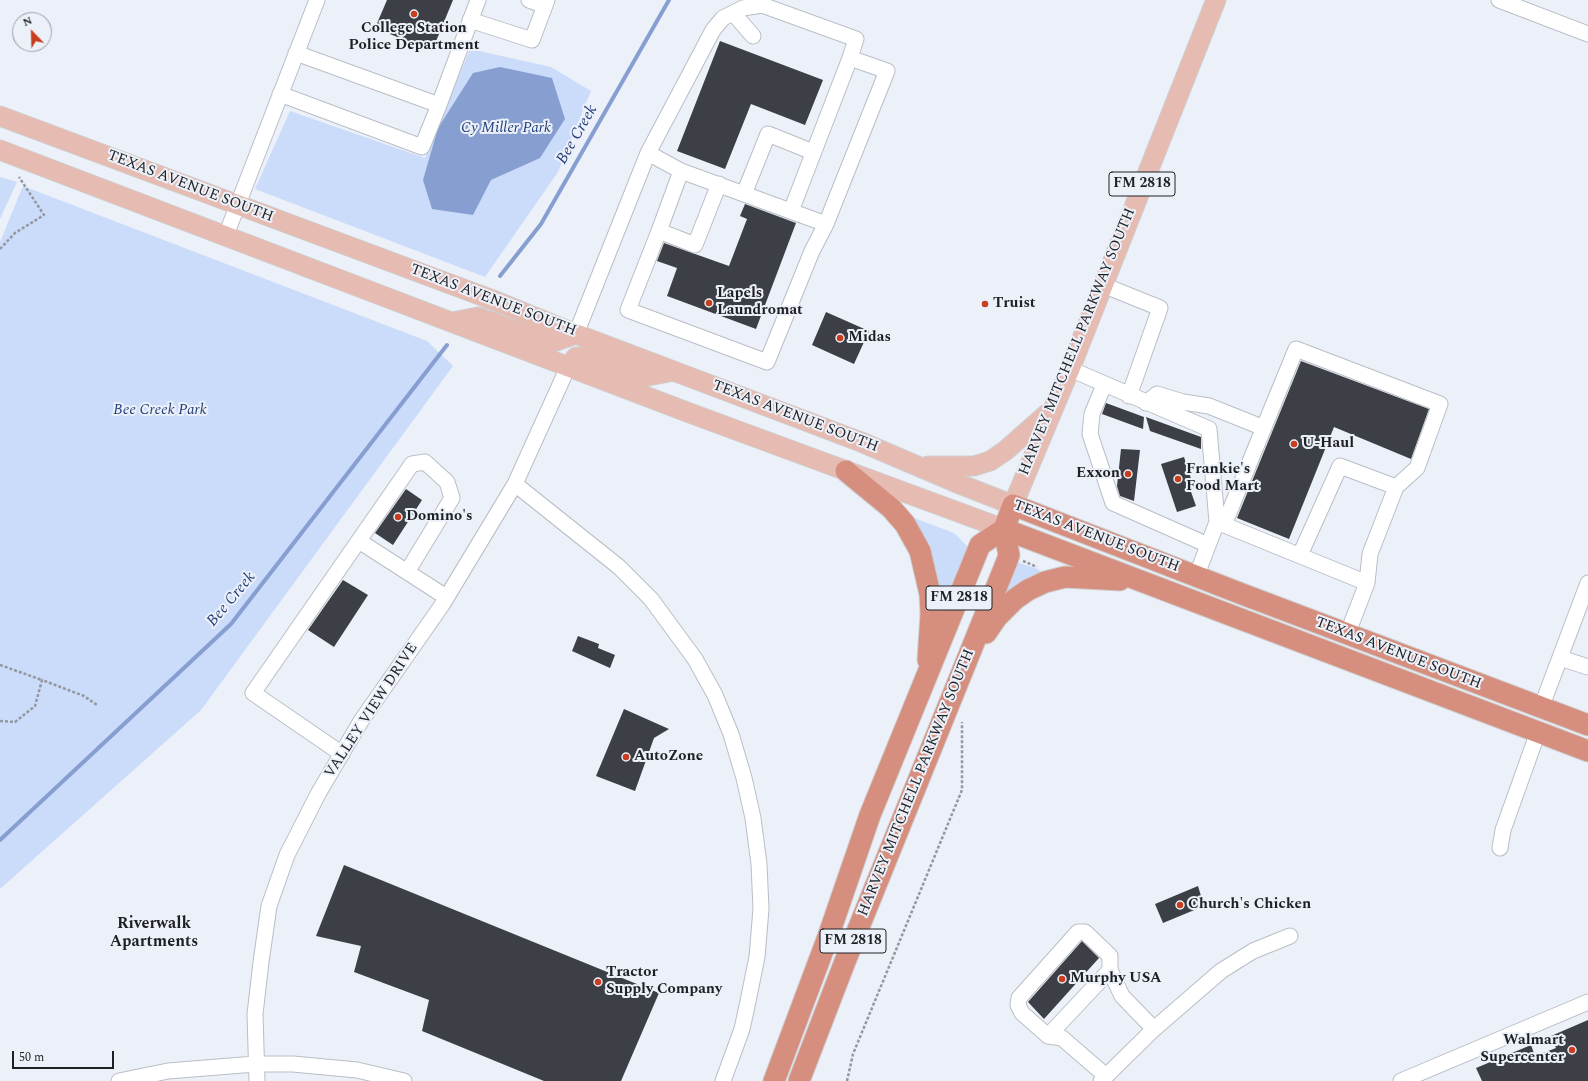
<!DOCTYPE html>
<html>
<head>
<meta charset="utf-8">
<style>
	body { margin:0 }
	#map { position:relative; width:1588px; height:1081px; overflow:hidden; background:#ecf0f9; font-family:Spectral,serif }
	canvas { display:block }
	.north { position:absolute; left:12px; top:12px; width:40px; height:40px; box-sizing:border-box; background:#ecf0f9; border:1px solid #9a9da3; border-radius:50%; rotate:337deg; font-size:11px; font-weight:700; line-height:16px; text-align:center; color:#1e2023 }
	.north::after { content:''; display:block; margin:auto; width:14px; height:18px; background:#c83d1e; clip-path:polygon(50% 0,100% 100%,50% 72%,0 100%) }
	.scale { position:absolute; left:12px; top:1051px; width:102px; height:18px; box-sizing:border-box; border:2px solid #1e2023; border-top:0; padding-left:5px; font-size:12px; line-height:14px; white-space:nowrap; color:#1e2023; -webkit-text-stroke:3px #ecf0f9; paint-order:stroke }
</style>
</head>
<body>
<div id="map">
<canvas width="1588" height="1081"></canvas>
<div class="north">N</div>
<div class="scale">50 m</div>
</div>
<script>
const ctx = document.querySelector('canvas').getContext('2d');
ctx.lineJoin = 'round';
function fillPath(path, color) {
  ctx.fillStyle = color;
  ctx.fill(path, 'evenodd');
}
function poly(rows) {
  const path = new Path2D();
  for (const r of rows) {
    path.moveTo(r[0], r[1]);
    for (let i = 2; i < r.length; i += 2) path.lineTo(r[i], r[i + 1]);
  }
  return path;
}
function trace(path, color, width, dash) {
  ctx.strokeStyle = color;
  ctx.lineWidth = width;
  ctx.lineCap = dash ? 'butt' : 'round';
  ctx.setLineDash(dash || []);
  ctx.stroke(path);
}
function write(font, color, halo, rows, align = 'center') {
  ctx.font = font + ' Spectral,serif';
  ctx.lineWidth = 4;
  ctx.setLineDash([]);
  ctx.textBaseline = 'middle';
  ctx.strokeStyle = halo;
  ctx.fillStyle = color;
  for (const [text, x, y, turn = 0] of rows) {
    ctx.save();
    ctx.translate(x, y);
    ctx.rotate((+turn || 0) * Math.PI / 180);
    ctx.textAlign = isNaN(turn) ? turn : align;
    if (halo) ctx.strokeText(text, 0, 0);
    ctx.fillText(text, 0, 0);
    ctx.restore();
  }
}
fillPath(poly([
	[470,49,551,67,591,91,558,172,485,277,255,189,290,111,425,158],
	[0,177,17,182,0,219],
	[23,186,427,341,453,366,201,710,0,889,0,242],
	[914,518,954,533,968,547,940,615,913,519],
	[1016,562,1038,569,1042,573,997,601]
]), '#cbdbfa');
fillPath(poly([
	[500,67,552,78,565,119,540,158,491,180,473,215,432,209,423,180,438,128,473,73]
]), '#869fd0');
trace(poly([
	[500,276,541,224,669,0],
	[0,840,231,624,447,345]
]), '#869fd0', 4);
fillPath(poly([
	[387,0,453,0,432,51,375,28],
	[720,41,823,80,805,125,751,104,725,169,677,151],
	[745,204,796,223,756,329,667,296,677,268,657,261,664,243,729,266,747,219,740,216],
	[826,312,869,331,854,364,812,345],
	[1301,361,1429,409,1411,459,1334,427,1289,539,1237,518],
	[1106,403,1144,417,1143,429,1102,414],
	[1146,417,1201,437,1201,449,1150,431],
	[1121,449,1140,450,1134,501,1120,496,1117,486],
	[1184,457,1194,488,1190,489,1196,506,1177,512,1161,464],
	[406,489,422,500,393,545,375,533],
	[343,580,368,595,334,647,308,630],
	[578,636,599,644,598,648,615,655,610,668,572,651],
	[624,709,669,729,654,738,635,791,596,776],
	[344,865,659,993,621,1081,544,1081,422,1031,429,1000,354,972,361,946,316,936],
	[1198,886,1204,906,1163,923,1155,904],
	[1082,941,1099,958,1044,1019,1028,1002],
	[1588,1020,1588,1081,1482,1081,1476,1068,1531,1045,1535,1056,1556,1048,1551,1036]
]), '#3c4046');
const minor = poly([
	[529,0,545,6],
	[1499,0,1588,34],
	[733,13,753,36],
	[470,20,532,40,547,0],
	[280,94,422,147,439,105,296,53],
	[439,105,478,0],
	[648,153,713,30,723,18,743,8,762,5,856,39,850,58],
	[681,171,659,231,695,245,719,184],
	[744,194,768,134,813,152],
	[659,231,628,310,767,362,812,251,826,224],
	[226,235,317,0],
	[1103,285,1160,308,1129,396],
	[576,334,648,153,681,171,826,224,887,71,850,58,791,211],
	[1070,369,1209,429,1217,522,1196,577],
	[1104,385,1092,414,1090,434,1113,503,1208,545],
	[1146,403,1157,394,1183,402,1209,406,1264,428],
	[515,484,619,567,651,599,695,659,715,695,731,734,744,778,753,818,759,864,761,909,757,957,747,1006,742,1029,723,1081],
	[1217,522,1367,583],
	[1224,525,1296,349,1440,404,1417,468,1396,487],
	[359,541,446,597],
	[1300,555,1340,466,1396,487,1370,554,1367,583,1347,635],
	[1560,658,1588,667],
	[1541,708,1588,583],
	[342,754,253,693,412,464,425,462,447,482,452,498,407,572],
	[1500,848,1503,830,1538,732],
	[1048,1036,1110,970],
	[1106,1076,1062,1038,1048,1036,1022,1013,1018,1005,1019,998,1078,932,1085,932,1110,956,1110,970,1122,996,1154,1029],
	[119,1081,168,1071,255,1064,293,1064,357,1070,404,1081],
	[257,1081,255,1014,261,962,269,906,287,855,318,794,361,721,442,605,515,484,568,367],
	[1101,1081,1154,1029,1221,971,1253,951,1290,936],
	[1401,1081,1588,1002]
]);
const major = poly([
	[0,116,493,300,576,334,861,442,962,485,1013,505,1070,369,1216,0],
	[0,150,687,412,1004,529],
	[452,322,478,317,548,342,556,341,576,334],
	[568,367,576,357,591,357,643,377,674,371],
	[928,466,974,466,990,461,1005,451,1047,414]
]);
const highway = poly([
	[846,471,891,508,905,524,920,551,930,594,931,614,928,660],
	[1004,529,1588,751],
	[986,633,997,617,1015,599,1028,590,1045,582,1065,577,1120,580],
	[774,1081,828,937,870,815,980,545,1004,529],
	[799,1081,844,964,1007,561,1009,555,1004,529,1013,505,1242,594,1588,725]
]);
trace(minor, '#b9bec6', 17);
trace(major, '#cececf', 21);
trace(highway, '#cececf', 23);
trace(poly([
	[0,249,15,233,44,215,19,177],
	[1023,561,1037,567],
	[0,665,42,680],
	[0,721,15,722,35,706,42,680,84,696,97,705],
	[847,1081,853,1054,962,790,962,722]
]), '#94979e', 2.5, [3, 2]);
trace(minor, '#fff', 15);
trace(major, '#e6bcb2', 19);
trace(highway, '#d68f7e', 21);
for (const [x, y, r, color] of [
	[414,14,4,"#c83d1e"],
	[709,303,4,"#c83d1e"],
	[985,304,4,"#c83d1e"],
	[840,338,4,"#c83d1e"],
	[1294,444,4,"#c83d1e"],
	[1128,474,4,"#c83d1e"],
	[1178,479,4,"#c83d1e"],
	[398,517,4,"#c83d1e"],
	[626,757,4,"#c83d1e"],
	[1180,905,4,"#c83d1e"],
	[1062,979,4,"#c83d1e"],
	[598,982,4,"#c83d1e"],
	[1572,1050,4,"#c83d1e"]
]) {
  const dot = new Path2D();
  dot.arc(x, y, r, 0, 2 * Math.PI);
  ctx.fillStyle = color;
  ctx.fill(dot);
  trace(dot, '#ecf0f9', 1.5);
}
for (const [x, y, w] of [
	[1142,184,66],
	[959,598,66],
	[853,941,66]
]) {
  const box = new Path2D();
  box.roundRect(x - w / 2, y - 12, w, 24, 3);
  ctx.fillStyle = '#ecf0f9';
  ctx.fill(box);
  trace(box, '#1e2023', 1);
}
write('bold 14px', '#1e2023', null, [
	["FM 2818",1142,184],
	["FM 2818",959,598],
	["FM 2818",853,941]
]);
write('bold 15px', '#1e2023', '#ecf0f9', [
	["College Station",414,29,"center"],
	["Police Department",414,46,"center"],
	["Lapels",717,294],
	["Laundromat",717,311],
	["Truist",993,304],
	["Midas",848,338],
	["U-Haul",1302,444],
	["Frankie's",1186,470],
	["Food Mart",1186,487],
	["Exxon",1120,474,"right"],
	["Domino's",406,517],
	["AutoZone",634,757],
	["Church's Chicken",1188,905],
	["Tractor",606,973],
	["Supply Company",606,990],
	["Murphy USA",1070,979],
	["Walmart",1564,1041,"right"],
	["Supercenter",1564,1058,"right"]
], 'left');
write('italic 15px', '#223e79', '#ecf0f9', [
	["Cy Miller Park",506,129],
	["Bee Creek Park",160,411]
]);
write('15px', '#1e2023', '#ecf0f9', [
	["TEXAS AVENUE SOUTH",190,187,21],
	["TEXAS AVENUE SOUTH",493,301,21],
	["HARVEY MITCHELL PARKWAY SOUTH",1078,342,-68],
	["TEXAS AVENUE SOUTH",795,417,21],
	["TEXAS AVENUE SOUTH",1096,537,21],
	["TEXAS AVENUE SOUTH",1398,654,21],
	["VALLEY VIEW DRIVE",372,711,-57],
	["HARVEY MITCHELL PARKWAY SOUTH",917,783,-68]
]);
write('italic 16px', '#233e7a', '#ecf0f9', [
	["Bee Creek",578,135,-60],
	["Bee Creek",232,600,-50]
]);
write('bold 16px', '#1e2023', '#ecf0f9', [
	["Riverwalk",154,925],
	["Apartments",154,943]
]);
</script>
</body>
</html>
